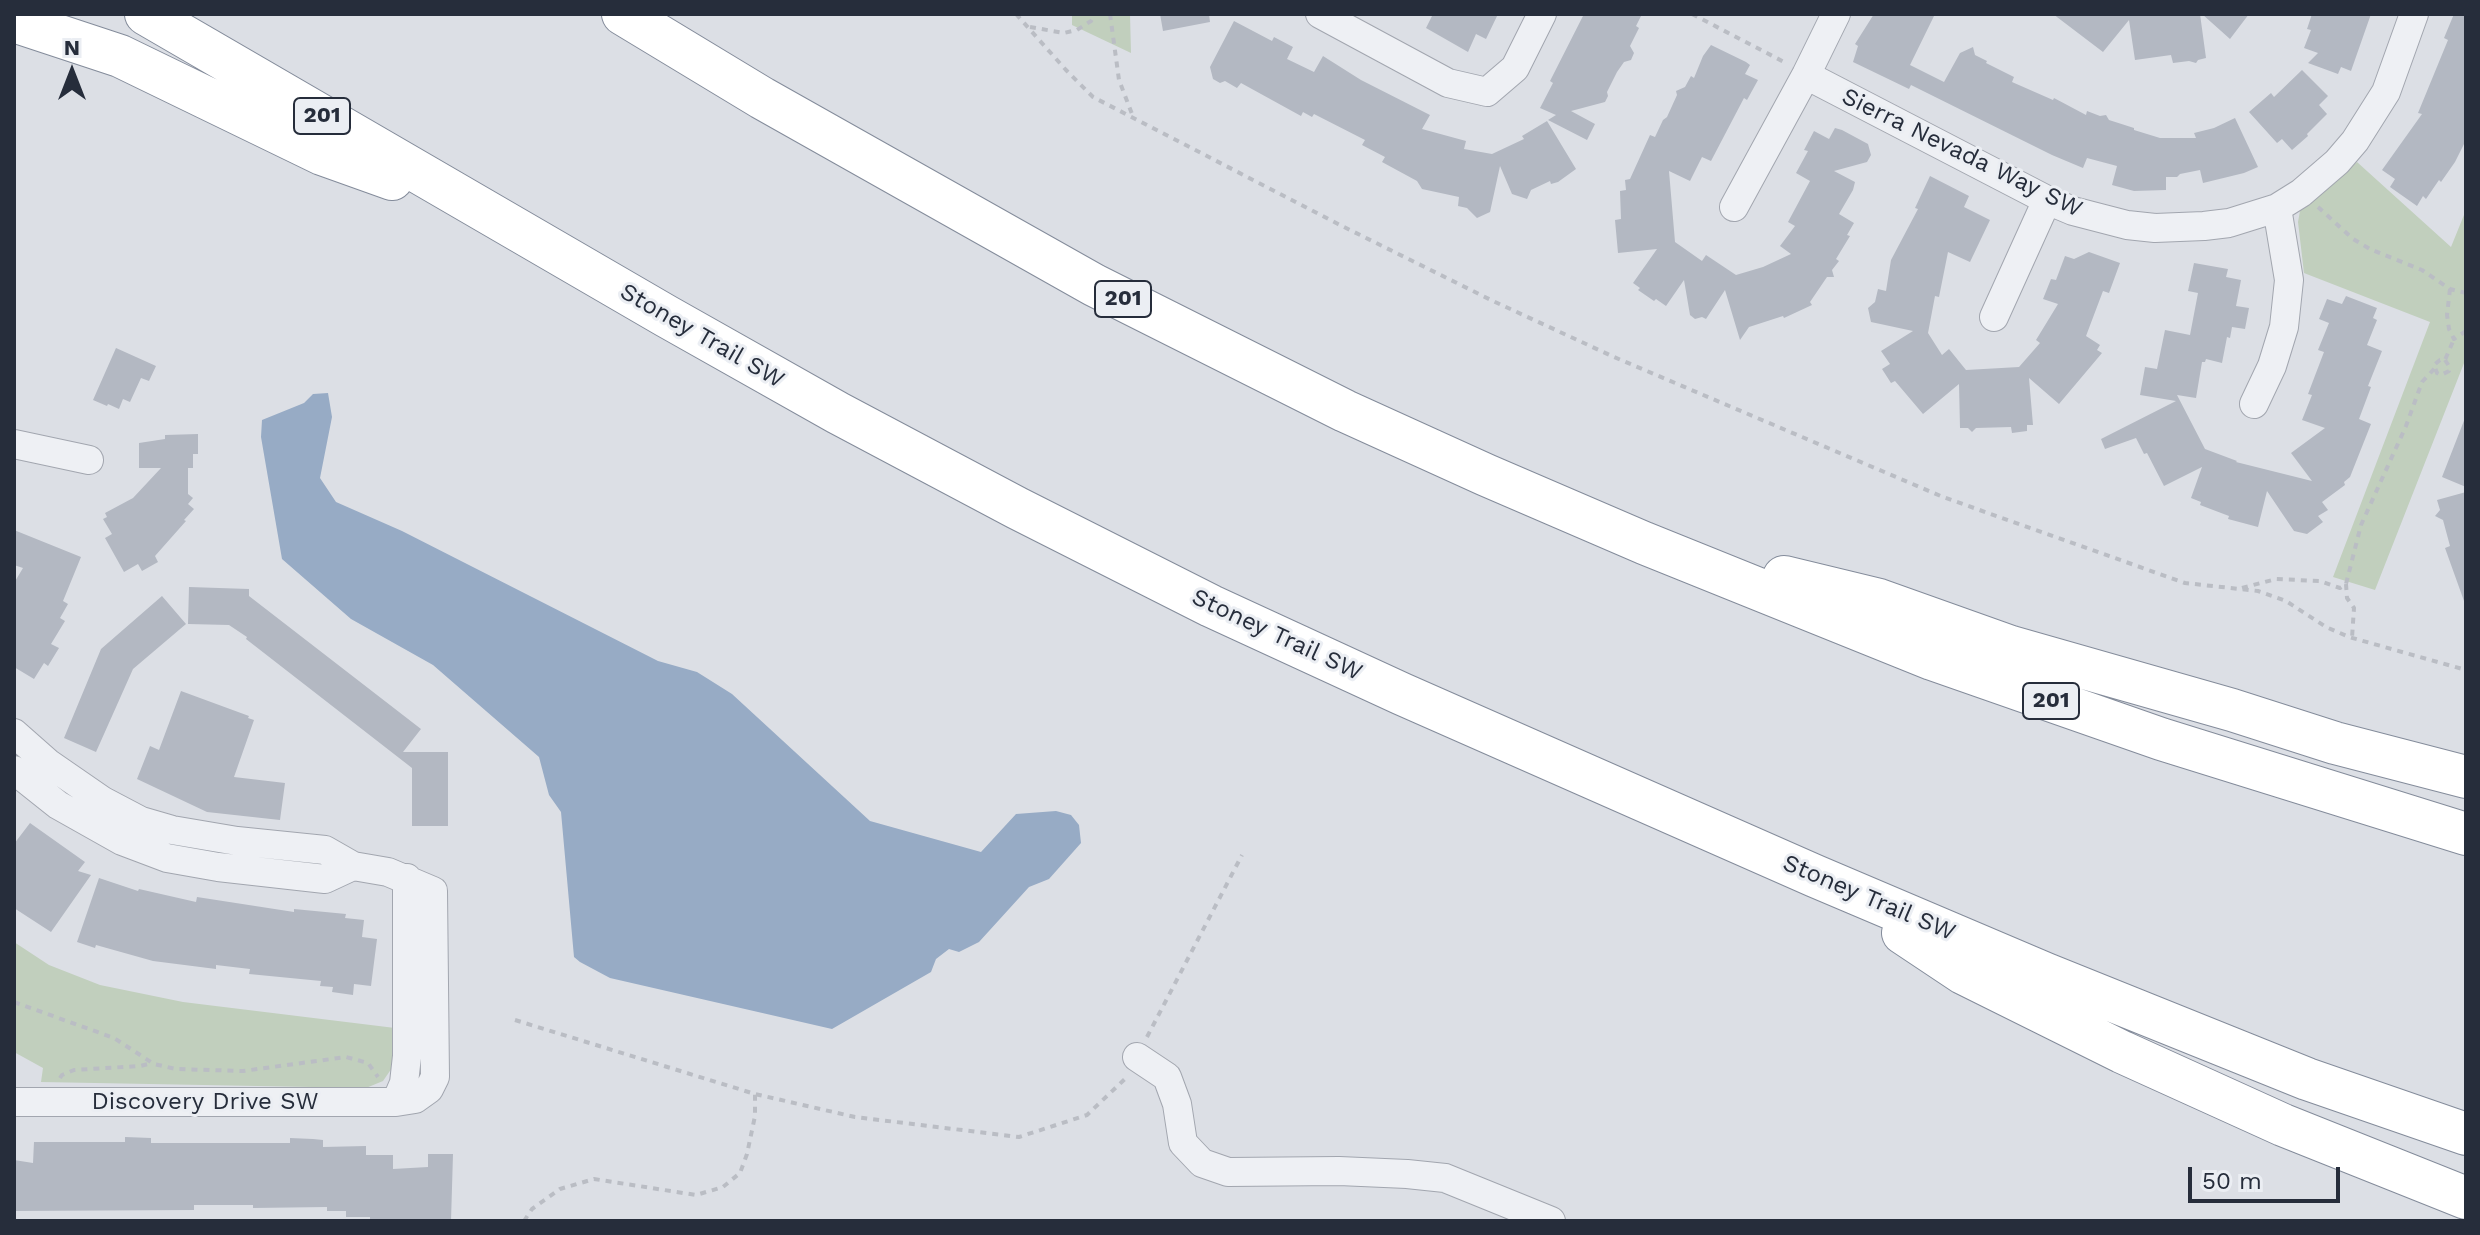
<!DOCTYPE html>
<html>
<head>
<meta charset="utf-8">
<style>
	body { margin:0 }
	#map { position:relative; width:2480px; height:1235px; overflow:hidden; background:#dcdfe5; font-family:"Work Sans",sans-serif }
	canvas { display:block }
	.frame { position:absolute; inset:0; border:16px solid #262d3b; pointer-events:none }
	.north { position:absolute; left:32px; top:32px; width:80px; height:80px; -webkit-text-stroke:6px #ebeef3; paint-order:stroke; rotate:0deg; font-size:22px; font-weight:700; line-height:32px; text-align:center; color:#262d3b }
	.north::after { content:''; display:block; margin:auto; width:28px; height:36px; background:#262d3b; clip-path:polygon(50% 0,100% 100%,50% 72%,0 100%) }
	.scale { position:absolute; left:2188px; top:1167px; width:152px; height:36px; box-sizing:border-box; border:4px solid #262d3b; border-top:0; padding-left:10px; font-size:24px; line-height:28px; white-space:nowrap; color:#262d3b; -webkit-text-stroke:6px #ebeef3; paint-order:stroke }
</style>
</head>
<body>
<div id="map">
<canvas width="2480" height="1235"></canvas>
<div class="frame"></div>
<div class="north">N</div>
<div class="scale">50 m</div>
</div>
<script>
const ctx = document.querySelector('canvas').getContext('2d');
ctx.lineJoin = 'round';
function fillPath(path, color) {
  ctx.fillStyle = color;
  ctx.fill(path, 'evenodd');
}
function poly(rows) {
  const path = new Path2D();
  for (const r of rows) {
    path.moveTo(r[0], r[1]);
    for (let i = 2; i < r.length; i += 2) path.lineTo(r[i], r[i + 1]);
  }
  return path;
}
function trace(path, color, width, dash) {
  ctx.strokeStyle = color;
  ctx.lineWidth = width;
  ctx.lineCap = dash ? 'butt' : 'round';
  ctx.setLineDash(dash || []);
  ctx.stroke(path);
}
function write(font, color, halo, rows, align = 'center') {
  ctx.font = font + ' "Work Sans",sans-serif';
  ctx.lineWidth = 6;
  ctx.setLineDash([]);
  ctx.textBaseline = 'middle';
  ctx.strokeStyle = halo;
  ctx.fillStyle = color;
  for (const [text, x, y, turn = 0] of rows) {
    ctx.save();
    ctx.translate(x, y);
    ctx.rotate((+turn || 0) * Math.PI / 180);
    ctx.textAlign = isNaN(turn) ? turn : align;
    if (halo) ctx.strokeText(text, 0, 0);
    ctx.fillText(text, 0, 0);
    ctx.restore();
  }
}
fillPath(poly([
	[1072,14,1130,14,1131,53,1072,25],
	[2357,162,2451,247,2466,210,2466,358,2375,590,2333,577,2430,322,2304,273,2298,222,2300,211],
	[14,942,49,965,100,985,183,1002,395,1028,394,1065,383,1081,366,1088,41,1082,43,1068,14,1052]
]), '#c1cfbd');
fillPath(poly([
	[328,393,332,417,320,478,336,502,402,531,658,661,697,672,732,694,870,821,981,852,1016,814,1056,811,1071,815,1079,825,1081,843,1049,879,1029,887,979,942,959,952,949,949,936,959,931,972,832,1029,610,978,580,962,574,957,561,812,549,795,539,757,433,665,351,619,282,559,261,437,262,420,304,403,313,394]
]), '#97abc5');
fillPath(poly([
	[1160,14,1209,14,1210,22,1163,31],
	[1433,14,1498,14,1486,39,1476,34,1468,52,1426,28],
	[1584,14,1642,14,1636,26,1639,28,1630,46,1634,53,1631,60,1624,62,1617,72,1607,92,1608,96,1605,102,1571,111,1595,124,1587,140,1548,120,1556,115,1540,108,1553,83,1550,81],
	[1874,14,1935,14,1910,65,1944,82,1960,53,1973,47,1975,55,1987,61,1986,63,2014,77,2012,82,2053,100,2054,98,2086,115,2087,111,2100,116,2106,115,2109,120,2134,128,2134,130,2160,138,2196,138,2194,133,2214,128,2235,118,2258,167,2244,173,2203,183,2200,170,2180,174,2177,177,2166,177,2166,190,2134,191,2112,185,2117,166,2087,158,2083,168,2052,155,1911,85,1909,89,1853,62,1858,46,1855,44],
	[2053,14,2200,14,2206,58,2198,60,2196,63,2189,61,2173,63,2171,55,2135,60,2129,20,2103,52],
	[2202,14,2249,14,2230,39],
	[2312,14,2371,14,2351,71,2341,67,2338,74,2308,63,2318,53,2304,48,2311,30,2307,29],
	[2454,14,2466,14,2466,140,2455,162,2441,182,2439,180,2426,199,2423,196,2417,206,2390,187,2395,179,2382,170,2422,114,2418,113,2448,40,2444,38],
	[1234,21,1272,41,1274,37,1293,47,1287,59,1314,72,1323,56,1361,80,1430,115,1422,129,1466,141,1464,149,1492,154,1524,139,1522,136,1547,121,1576,169,1558,182,1551,184,1550,181,1531,190,1527,199,1512,194,1500,166,1490,212,1477,218,1467,208,1458,206,1459,197,1422,189,1417,181,1382,162,1385,157,1362,145,1365,140,1314,114,1312,117,1303,112,1301,116,1241,83,1237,88,1225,81,1220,83,1213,79,1210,67],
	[1711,45,1746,62,1750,65,1745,74,1758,80,1747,100,1744,98,1711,161,1702,157,1690,181,1669,171,1675,242,1702,261,1706,255,1736,275,1763,267,1791,254,1780,246,1795,226,1788,222,1810,181,1796,173,1808,151,1804,150,1814,131,1829,139,1835,128,1842,130,1868,144,1871,155,1867,162,1834,171,1855,182,1853,190,1839,214,1854,223,1847,235,1850,236,1836,259,1839,261,1832,270,1834,277,1827,277,1810,302,1812,305,1784,318,1783,316,1749,327,1740,340,1725,290,1706,319,1702,317,1695,319,1690,315,1684,280,1666,306,1656,299,1654,301,1638,290,1640,288,1633,283,1657,249,1618,253,1615,220,1621,219,1620,191,1626,190,1625,180,1630,179,1650,135,1655,137,1663,120,1667,117,1677,95,1676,91,1685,87,1691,76,1694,78,1703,56],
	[2302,70,2328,96,2319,105,2327,114,2307,134,2308,136,2292,150,2282,139,2277,143,2249,112,2271,93,2274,97],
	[1930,176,1969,196,1964,207,1990,220,1970,262,1948,252,1939,297,1935,296,1928,333,1942,355,1949,349,1966,370,2019,367,2040,343,2036,340,2058,304,2043,299,2051,279,2056,280,2065,256,2074,259,2089,252,2120,263,2109,293,2103,291,2086,336,2100,345,2097,350,2102,353,2059,404,2029,378,2033,425,2027,425,2027,431,2012,433,2011,427,1976,428,1972,432,1968,428,1960,428,1959,384,1923,414,1895,381,1891,383,1882,369,1890,364,1881,351,1913,331,1871,322,1868,308,1875,302,1878,289,1886,291,1891,260,1918,209,1915,208],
	[2194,263,2228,269,2226,277,2241,280,2236,306,2249,308,2245,329,2232,327,2230,338,2227,337,2222,363,2206,359,2205,362,2202,362,2196,398,2177,395,2205,449,2237,461,2236,462,2312,481,2291,453,2325,428,2302,420,2312,395,2308,394,2324,352,2318,350,2329,323,2319,319,2327,299,2342,304,2346,296,2377,308,2373,318,2377,320,2367,345,2382,351,2368,386,2371,387,2359,419,2371,424,2350,477,2344,482,2345,485,2322,502,2328,510,2318,516,2323,522,2307,534,2294,531,2267,491,2258,527,2228,519,2229,516,2200,505,2201,502,2191,498,2202,467,2164,486,2147,453,2144,454,2136,438,2105,449,2101,439,2176,401,2140,395,2145,367,2157,369,2165,330,2190,335,2198,293,2188,291],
	[116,348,156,366,149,381,141,378,130,402,123,399,119,409,108,404,107,406,93,400],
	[2465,418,2466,418,2466,487,2442,477],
	[198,434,198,454,193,454,193,468,188,468,188,494,193,498,188,504,194,509,184,520,186,521,155,556,158,562,142,571,138,564,124,572,105,538,112,534,103,519,107,517,105,513,133,498,161,468,139,468,139,443,165,439,165,435],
	[2466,492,2466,600,2464,601,2445,548,2450,546,2443,520,2435,516,2440,510,2437,500],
	[14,530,81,557,63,601,68,604,60,618,65,621,51,644,59,648,48,666,44,663,34,679,14,667,14,583,23,568,14,565],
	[189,587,249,589,249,596,421,729,403,752,448,752,448,826,412,826,412,768,246,639,247,637,229,625,188,624],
	[162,596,186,624,133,669,96,752,64,738,101,649],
	[181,691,249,716,248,718,254,720,234,777,285,783,280,820,207,812,137,779,150,746,159,750],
	[30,823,85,862,78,871,91,875,51,932,14,908,14,844],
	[99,878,138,891,139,889,196,902,197,897,294,912,294,909,346,914,345,918,364,920,362,937,377,939,371,986,354,984,353,995,332,992,333,987,320,986,321,981,249,974,250,969,216,965,216,969,153,961,96,945,95,948,77,942],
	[125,1137,151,1138,151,1143,290,1143,290,1138,313,1139,323,1140,323,1147,366,1146,366,1155,393,1155,393,1169,428,1167,428,1154,453,1154,451,1221,370,1221,370,1217,346,1217,346,1211,327,1211,327,1207,253,1208,253,1205,194,1205,194,1210,14,1211,14,1160,33,1163,34,1142,125,1142]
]), '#b3b8c2');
const minor = poly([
	[1320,14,1448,83,1487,92,1515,68,1542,14],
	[1806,75,2047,200,2073,211,2127,225,2155,228,2204,226,2229,223,2277,208,2301,193,2337,162,2355,141,2386,92,2414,14],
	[1734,207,1806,75,1836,14],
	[1994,317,2047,200],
	[2254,404,2272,366,2284,327,2289,280,2277,208],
	[14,444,89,460],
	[14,733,48,763,103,801,141,821,172,830,237,841,325,850,353,866,388,872,433,891,435,1077,429,1089,415,1099,396,1102,14,1102],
	[14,770,58,805,122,841,167,858,218,867,325,879,353,866],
	[1137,1057,1167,1077,1177,1104,1183,1143,1202,1163,1228,1172,1339,1171,1407,1174,1445,1178,1551,1221],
	[396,1102,404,1083,407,1056,407,878]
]);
const highway = poly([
	[146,14,666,316,838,413,1017,508,1211,606,1402,694,1815,876,2046,974,2307,1079,2466,1134],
	[623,14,762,98,1094,285,1345,411,1486,475,1644,543,1932,659,2161,739,2466,834],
	[14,21,120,56,322,154,392,179],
	[1784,577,1879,600,2011,647,2232,710,2335,743,2466,777],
	[1903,933,1963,973,2122,1052,2283,1125,2466,1198]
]);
trace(minor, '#a2a6af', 30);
trace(highway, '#848c9b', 44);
trace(poly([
	[1016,14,1066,70,1093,97,1338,224,1493,301,1614,357,1943,497,2185,583,2258,591,2286,601,2326,627,2349,637,2466,670],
	[1110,14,1119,80,1132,114],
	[1692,14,1786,63],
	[1030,27,1064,33,1077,30,1091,21,1096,14],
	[2318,207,2353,239,2370,249,2422,270,2450,289,2466,293],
	[2450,289,2447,315,2449,329,2454,339,2466,331],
	[2445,360,2449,366,2449,371,2441,375,2437,373,2434,365,2440,360,2445,360,2454,339],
	[2346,584,2347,598,2354,608,2352,638],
	[2242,588,2276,579,2320,581,2340,588,2346,584,2361,525,2406,426,2422,382,2435,368],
	[14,1002,114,1038,154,1064,176,1069,243,1071,346,1057,368,1063,378,1077],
	[515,1020,755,1094,855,1117,1019,1137,1087,1115,1127,1077],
	[1147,1037,1242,855],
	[60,1078,62,1075,74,1070,140,1066,152,1063],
	[524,1221,532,1209,560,1189,594,1179,696,1195,723,1187,740,1173,747,1154,755,1116,755,1094]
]), '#babdc4', 4, [6, 6]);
trace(minor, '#eef0f4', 28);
trace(highway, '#fff', 42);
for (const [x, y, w] of [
	[322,116,56],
	[1123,299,56],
	[2051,701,56]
]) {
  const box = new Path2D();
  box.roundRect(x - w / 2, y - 18, w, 36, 6);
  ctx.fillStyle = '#ebeef3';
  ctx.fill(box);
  trace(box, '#262d3b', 2);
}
write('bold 22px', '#262d3b', null, [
	["201",322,116],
	["201",1123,299],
	["201",2051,701]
]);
write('24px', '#262d3b', '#ebeef3', [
	["Sierra Nevada Way SW",1962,153,26],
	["Stoney Trail SW",702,336,30],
	["Stoney Trail SW",1277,635,25],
	["Stoney Trail SW",1869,898,23],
	["Discovery Drive SW",205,1102]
]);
</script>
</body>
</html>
